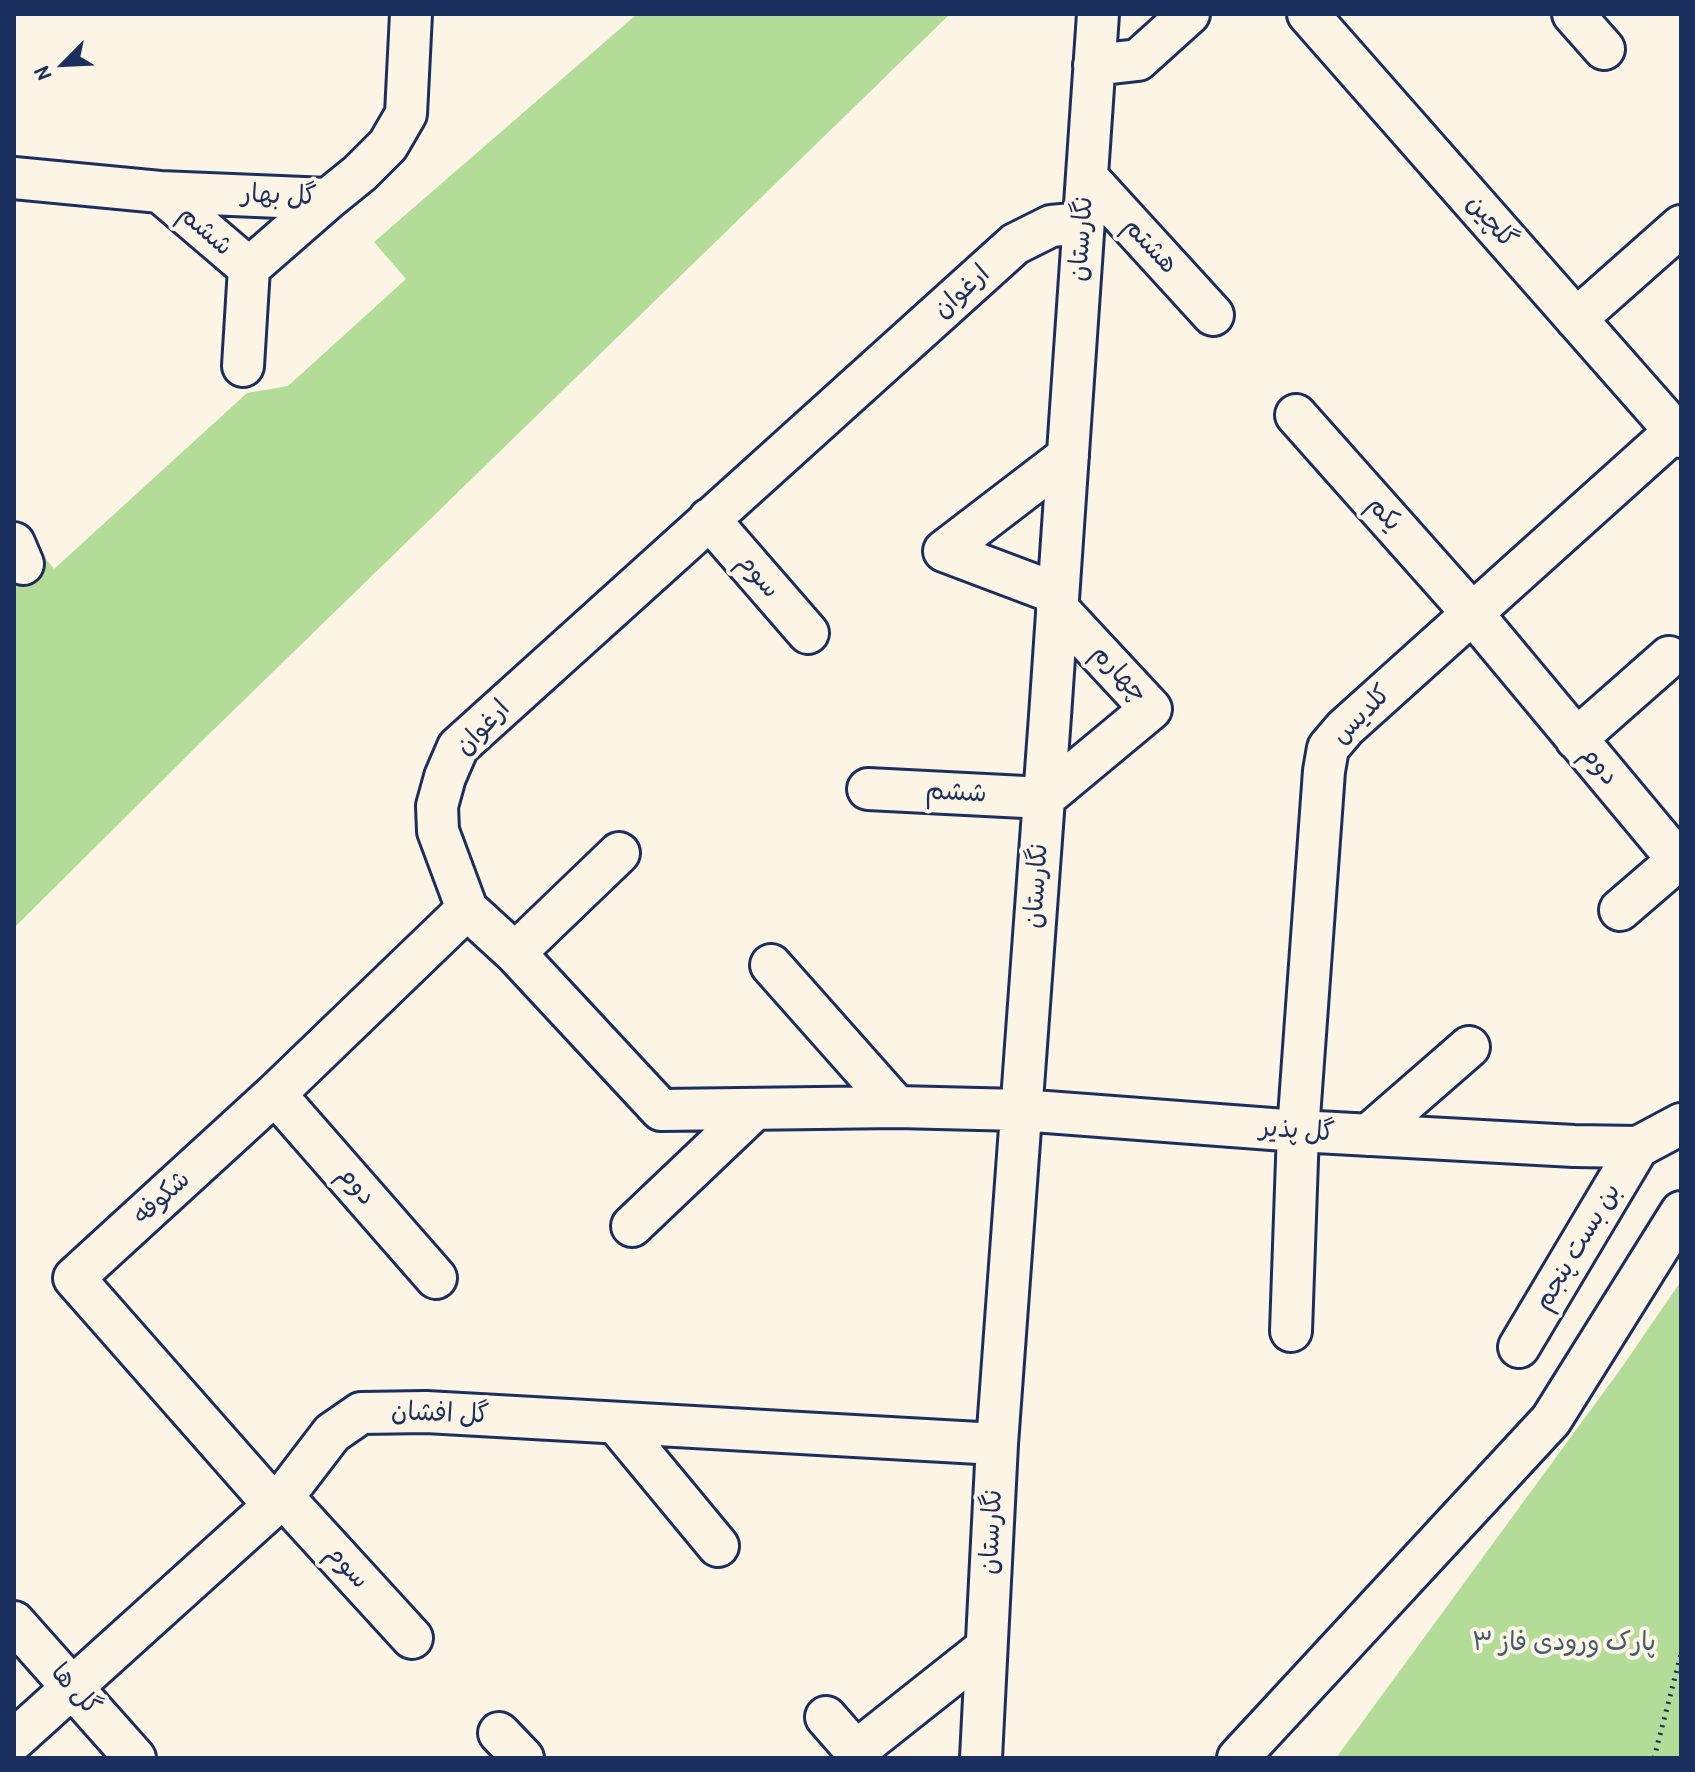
<!DOCTYPE html>
<html>
<head>
<meta charset="utf-8">
<style>
	body { margin:0 }
	#map { position:relative; width:1695px; height:1772px; overflow:hidden; background:#fcf5e5; font-family:"Patrick Hand",sans-serif }
	canvas { display:block }
	.frame { position:absolute; inset:0; border:16px solid #1b2f5e; pointer-events:none }
	.north { position:absolute; left:24px; top:24px; width:80px; height:80px; -webkit-text-stroke:6px #fcf5e5; paint-order:stroke; rotate:246deg; font-size:22px; font-weight:700; line-height:32px; text-align:center; color:#1b2f5e }
	.north::after { content:''; display:block; margin:auto; width:28px; height:36px; background:#1b2f5e; clip-path:polygon(50% 0,100% 100%,50% 72%,0 100%) }
</style>
</head>
<body>
<div id="map">
<canvas width="1695" height="1772"></canvas>
<div class="frame"></div>
<div class="north">N</div>
</div>
<script>
const ctx = document.querySelector('canvas').getContext('2d');
ctx.lineJoin = 'round';
function fillPath(path, color) {
  ctx.fillStyle = color;
  ctx.fill(path, 'evenodd');
}
function poly(rows) {
  const path = new Path2D();
  for (const r of rows) {
    path.moveTo(r[0], r[1]);
    for (let i = 2; i < r.length; i += 2) path.lineTo(r[i], r[i + 1]);
  }
  return path;
}
function trace(path, color, width, dash) {
  ctx.strokeStyle = color;
  ctx.lineWidth = width;
  ctx.lineCap = dash ? 'butt' : 'round';
  ctx.setLineDash(dash || []);
  ctx.stroke(path);
}
function write(font, color, halo, rows, align = 'center') {
  ctx.font = font + ' "Patrick Hand","Playpen Sans Arabic",sans-serif';
  ctx.lineWidth = 8;
  ctx.setLineDash([]);
  ctx.textBaseline = 'middle';
  ctx.strokeStyle = halo;
  ctx.fillStyle = color;
  for (const [text, x, y, turn = 0] of rows) {
    ctx.save();
    ctx.translate(x, y);
    ctx.rotate((+turn || 0) * Math.PI / 180);
    ctx.textAlign = isNaN(turn) ? turn : align;
    if (halo) ctx.strokeText(text, 0, 0);
    ctx.fillText(text, 0, 0);
    ctx.restore();
  }
}
fillPath(poly([
	[637,14,950,14,204,739,14,928,14,519,54,569,247,393,288,386,406,279,374,242],
	[1681,1281,1681,1758,1336,1758,1622,1367]
]), '#b4dc99');
const minor = poly([
	[1308,14,1675,431],
	[1573,14,1604,49],
	[1094,65,1138,60,1189,14],
	[1087,177,1213,315],
	[14,178,160,192,328,199,360,173,388,145,406,114,411,14],
	[160,192,249,268,243,366],
	[1083,223,1051,226,1015,244,458,747,445,777,437,806,438,831,467,909,515,953,661,1110,897,1107,1020,1110,1298,1131,1574,1146,1638,1147,1681,1124],
	[249,268,328,199],
	[1576,319,1681,226],
	[1296,415,1472,613,1678,860,1620,910],
	[709,519,808,633],
	[14,543,23,564],
	[1058,594,944,551,1068,456],
	[1576,739,1669,657],
	[868,789,1044,798,1151,709,1057,608],
	[515,953,619,853],
	[771,965,897,1107],
	[275,1094,436,1278],
	[1368,1135,1469,1047],
	[632,1226,755,1109],
	[1291,1331,1298,1131,1324,771,1328,748,1345,728,1675,431,1681,437],
	[1519,1347,1638,1147],
	[616,1423,718,1546],
	[283,1497,412,1638],
	[273,1504,74,1278,275,1094,467,909],
	[14,1622,135,1758],
	[826,1717,862,1758],
	[499,1733,523,1758],
	[14,1740,283,1497,332,1433,361,1413,426,1412,997,1444],
	[856,1751,986,1648],
	[981,1758,997,1444,1050,716,1098,14],
	[1238,1758,1551,1420,1681,1212]
]);
trace(minor, '#1b2f5e', 46);
trace(poly([
	[1654,1758,1681,1654]
]), '#1b2f5e', 5, [2, 6]);
trace(minor, '#fcf5e5', 40);
write('26px', '#1b2f5e', '#fcf5e5', [
	["گل بهار",279,196,2],
	["گلچین",1491,222,49],
	["ششم",205,231,41],
	["نگارستان",1082,239,-86],
	["هشتم",1150,246,47],
	["ارغوان",962,292,-42],
	["یکم",1384,514,48],
	["سوم",758,576,49],
	["چهارم",1119,674,47],
	["کلدیس",1362,715,-45],
	["ارغوان",483,728,-46],
	["دوم",1599,766,50],
	["ششم",956,793,3],
	["نگارستان",1037,886,-86],
	["گل پذیر",1297,1131,4],
	["دوم",356,1186,49],
	["شکوفه",162,1198,-42],
	["بن بست پنجم",1578,1247,-59],
	["گل افشان",440,1414,2],
	["نگارستان",992,1532,-87],
	["سوم",347,1567,47],
	["گل ها",75,1690,48]
]);
write('26px', '#415a6d', '#fcf5e5', [
	["پارک ورودی فاز ۳",1564,1643]
]);
</script>
</body>
</html>
